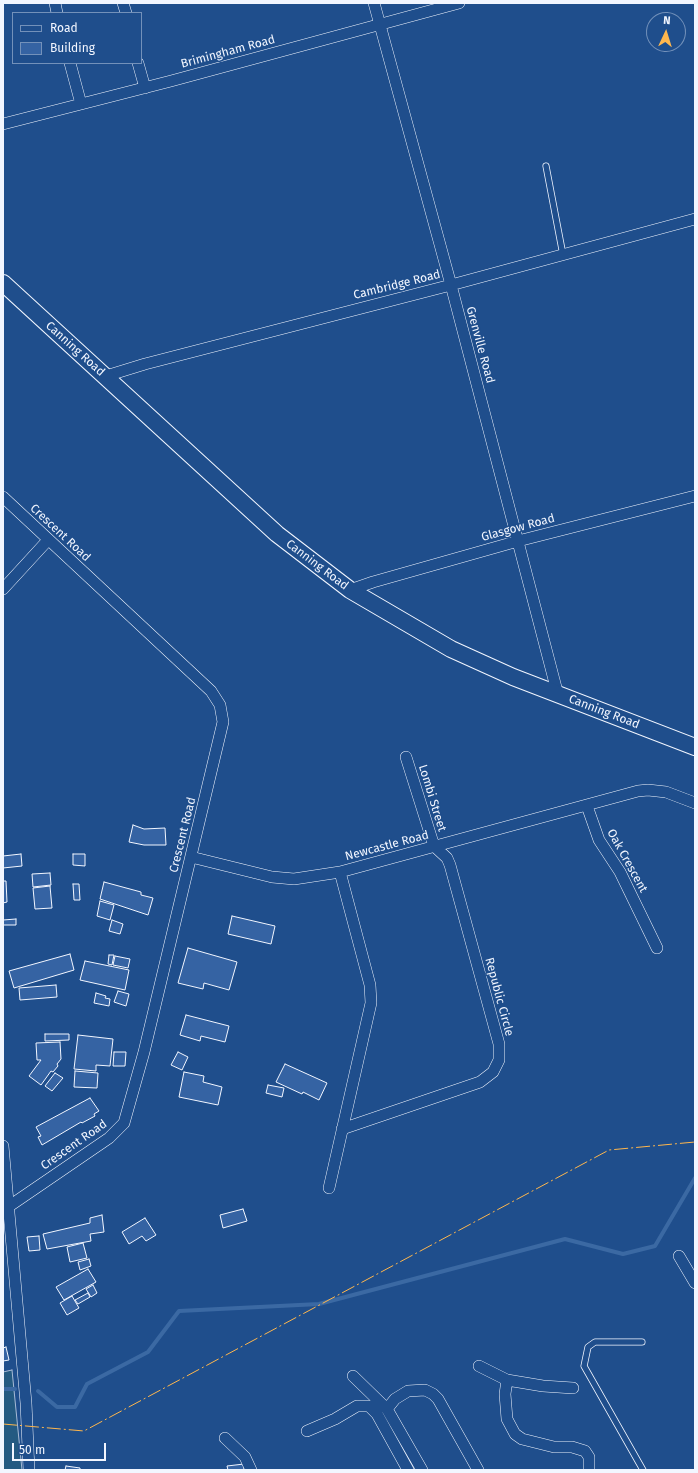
<!DOCTYPE html>
<html>
<head>
<meta charset="utf-8">
<style>
	body { margin:0 }
	#map { position:relative; width:698px; height:1473px; overflow:hidden; background:#1f4e8c; font-family:"Fira Sans",sans-serif }
	canvas { display:block }
	.frame { position:absolute; inset:0; border:4px solid #f2f6ff; pointer-events:none }
	.legend { position:absolute; left:12px; top:12px; width:130px; height:52px; box-sizing:border-box; background:#1f4e8c; border:1px solid #7391ba; margin:0; padding:5px 7px; list-style:none; font-size:12px; color:#f2f6ff }
	.legend li { display:flex; align-items:center; gap:8px; height:20px }
	.legend b { width:20px; border:1px solid #7391ba }
	.north { position:absolute; left:646px; top:12px; width:40px; height:40px; box-sizing:border-box; background:#1f4e8c; border:1px solid #7391ba; border-radius:50%; rotate:4deg; font-size:11px; font-weight:700; line-height:16px; text-align:center; color:#f2f6ff }
	.north::after { content:''; display:block; margin:auto; width:14px; height:18px; background:#ffb74d; clip-path:polygon(50% 0,100% 100%,50% 72%,0 100%) }
	.scale { position:absolute; left:12px; top:1443px; width:94px; height:18px; box-sizing:border-box; border:2px solid #f2f6ff; border-top:0; padding-left:5px; font-size:12px; line-height:14px; white-space:nowrap; color:#f2f6ff; -webkit-text-stroke:3px #1f4e8c; paint-order:stroke }
</style>
</head>
<body>
<div id="map">
<canvas width="698" height="1473"></canvas>
<div class="frame"></div>
<ul class="legend">
<li><b style="height:5px;background:#1f4e8c"></b>Road</li>
<li><b style="height:11px;background:#3563a3"></b>Building</li>
</ul>
<div class="north">N</div>
<div class="scale">50 m</div>
</div>
<script>
const ctx = document.querySelector('canvas').getContext('2d');
ctx.lineJoin = 'round';
function fillPath(path, color) {
  ctx.fillStyle = color;
  ctx.fill(path, 'evenodd');
}
function poly(rows) {
  const path = new Path2D();
  for (const r of rows) {
    path.moveTo(r[0], r[1]);
    for (let i = 2; i < r.length; i += 2) path.lineTo(r[i], r[i + 1]);
  }
  return path;
}
function trace(path, color, width, dash) {
  ctx.strokeStyle = color;
  ctx.lineWidth = width;
  ctx.lineCap = dash ? 'butt' : 'round';
  ctx.setLineDash(dash || []);
  ctx.stroke(path);
}
function write(font, color, halo, rows, align = 'center') {
  ctx.font = font + ' "Fira Sans",sans-serif';
  ctx.lineWidth = 3;
  ctx.setLineDash([]);
  ctx.textBaseline = 'middle';
  ctx.strokeStyle = halo;
  ctx.fillStyle = color;
  for (const [text, x, y, turn = 0] of rows) {
    ctx.save();
    ctx.translate(x, y);
    ctx.rotate((+turn || 0) * Math.PI / 180);
    ctx.textAlign = isNaN(turn) ? turn : align;
    if (halo) ctx.strokeText(text, 0, 0);
    ctx.fillText(text, 0, 0);
    ctx.restore();
  }
}
const green = poly([
	[12,1370,22,1470,3,1470,3,1372,12,1370]
]);
fillPath(green, '#245a82');
trace(green, '#a8bbd7', 1);
trace(poly([
	[3,1389,15,1389],
	[38,1391,57,1407,75,1407,87,1384,148,1352,179,1311,319,1304,565,1239,623,1254,655,1246,695,1178]
]), '#3b69a3', 4);
const building = poly([
	[133,825,144,829,165,828,166,845,144,845,129,842,133,825],
	[21,854,22,866,3,868,3,856,21,854],
	[73,854,85,854,85,866,73,865,73,854],
	[50,873,51,885,33,887,32,874,50,873],
	[3,881,6,881,7,902,3,903,3,881],
	[104,882,141,892,141,895,153,898,148,915,100,899,104,882],
	[73,884,79,884,80,900,74,900,73,884],
	[50,886,52,908,35,909,33,888,50,886],
	[100,901,114,905,110,920,97,916,100,901],
	[232,916,275,926,271,944,228,934,232,916],
	[16,919,16,925,3,925,3,920,16,919],
	[112,920,123,924,120,934,109,931,112,920],
	[188,948,237,962,229,990,204,983,203,989,178,983,188,948],
	[70,954,74,970,14,988,9,971,70,954],
	[109,955,114,955,112,965,108,964,109,955],
	[115,956,130,959,128,968,113,965,115,956],
	[85,961,129,970,125,990,80,980,85,961],
	[56,985,57,997,20,1000,19,988,56,985],
	[118,991,129,994,126,1006,114,1002,118,991],
	[96,993,106,996,105,998,110,999,109,1006,94,1003,96,993],
	[186,1015,229,1026,225,1042,201,1036,200,1041,180,1035,186,1015],
	[45,1034,69,1034,69,1040,45,1041,45,1034],
	[78,1035,113,1039,110,1066,96,1065,96,1071,74,1069,78,1035],
	[60,1042,61,1059,57,1064,58,1066,53,1072,51,1071,41,1085,29,1076,41,1060,37,1060,36,1043,60,1042],
	[114,1052,126,1052,125,1066,113,1066,114,1052],
	[178,1052,188,1057,182,1070,171,1065,178,1052],
	[285,1064,327,1083,319,1100,303,1092,302,1094,276,1082,285,1064],
	[75,1071,98,1073,97,1088,74,1087,75,1071],
	[184,1072,204,1076,203,1082,222,1087,218,1105,179,1097,184,1072],
	[55,1073,63,1078,52,1091,45,1086,55,1073],
	[268,1085,284,1088,282,1097,266,1093,268,1085],
	[90,1098,99,1111,94,1114,95,1116,82,1123,81,1122,42,1145,38,1137,41,1136,36,1127,90,1098],
	[243,1209,247,1221,223,1228,220,1215,243,1209],
	[102,1215,104,1232,90,1234,91,1241,47,1249,43,1234,90,1223,90,1218,102,1215],
	[145,1218,156,1235,146,1241,142,1236,129,1244,122,1232,145,1218],
	[39,1236,40,1250,29,1251,27,1237,39,1236],
	[83,1243,87,1258,70,1262,67,1247,83,1243],
	[89,1259,91,1266,80,1270,78,1262,89,1259],
	[88,1269,96,1282,64,1300,56,1287,88,1269],
	[93,1285,97,1293,91,1297,86,1289,93,1285],
	[88,1293,90,1297,78,1304,75,1300,88,1293],
	[72,1296,79,1308,67,1315,60,1303,72,1296],
	[6,1347,9,1360,3,1361,3,1348,6,1347],
	[244,1464,244,1470,228,1470,227,1466,244,1464],
	[66,1466,80,1468,80,1470,65,1470,66,1466]
]);
fillPath(building, '#3563a3');
trace(building, '#f2f6ff', 1);
const service = poly([
	[546,166,563,255],
	[642,1342,595,1342,588,1347,584,1366,643,1470]
]);
const minor = poly([
	[55,3,57,13],
	[123,3,126,13],
	[374,3,451,285,558,695],
	[70,63,81,104],
	[138,63,145,88],
	[3,124,171,81,459,3],
	[106,376,145,364,451,285,695,219],
	[3,497,211,691,220,705,223,722,144,1052,124,1123,109,1138,8,1207],
	[3,589,48,540],
	[350,590,373,582,518,541,695,496],
	[587,806,599,840,620,872,657,948],
	[191,857,272,877,294,879,340,872,638,791,648,790,666,792,695,803],
	[342,1129,480,1082,493,1072,499,1060,499,1044,450,865,447,858,434,846,406,757],
	[3,1146,26,1403,29,1470],
	[329,1188,371,1003,370,985,340,872],
	[679,1256,695,1283],
	[479,1366,507,1380],
	[353,1376,387,1409,422,1470],
	[573,1388,543,1386,507,1380,505,1394,507,1419,515,1434,522,1439,554,1447,572,1447,585,1451,589,1457,589,1470],
	[387,1409,395,1399,408,1391,425,1390,433,1394,438,1399,478,1470],
	[307,1431,335,1419,357,1406,369,1406,377,1414,408,1470],
	[225,1438,245,1457,251,1470]
]);
const secondary = poly([
	[3,283,277,534,350,590,451,649,513,677,695,747]
]);
trace(service, '#f2f6ff', 7);
trace(minor, '#f2f6ff', 12);
trace(secondary, '#f2f6ff', 18);
trace(service, '#1f4e8c', 5.5);
trace(minor, '#1f4e8c', 11);
trace(secondary, '#1f4e8c', 16);
trace(poly([
	[3,1424,84,1431,609,1150,695,1142]
]), '#ffb74d', 1, [14, 3, 2, 3]);
write('12px', '#f2f6ff', '#1f4e8c', [
	["Brimingham Road",228,52,-15],
	["Cambridge Road",397,285,-14],
	["Grenville Road",480,345,75],
	["Canning Road",75,349,42],
	["Glasgow Road",518,528,-15],
	["Crescent Road",60,533,43],
	["Canning Road",317,565,37],
	["Canning Road",604,712,21],
	["Lombi Street",432,798,73],
	["Crescent Road",183,835,-76],
	["Newcastle Road",387,846,-15],
	["Oak Crescent",627,861,61],
	["Republic Circle",499,997,75],
	["Crescent Road",74,1145,-35]
]);
</script>
</body>
</html>
